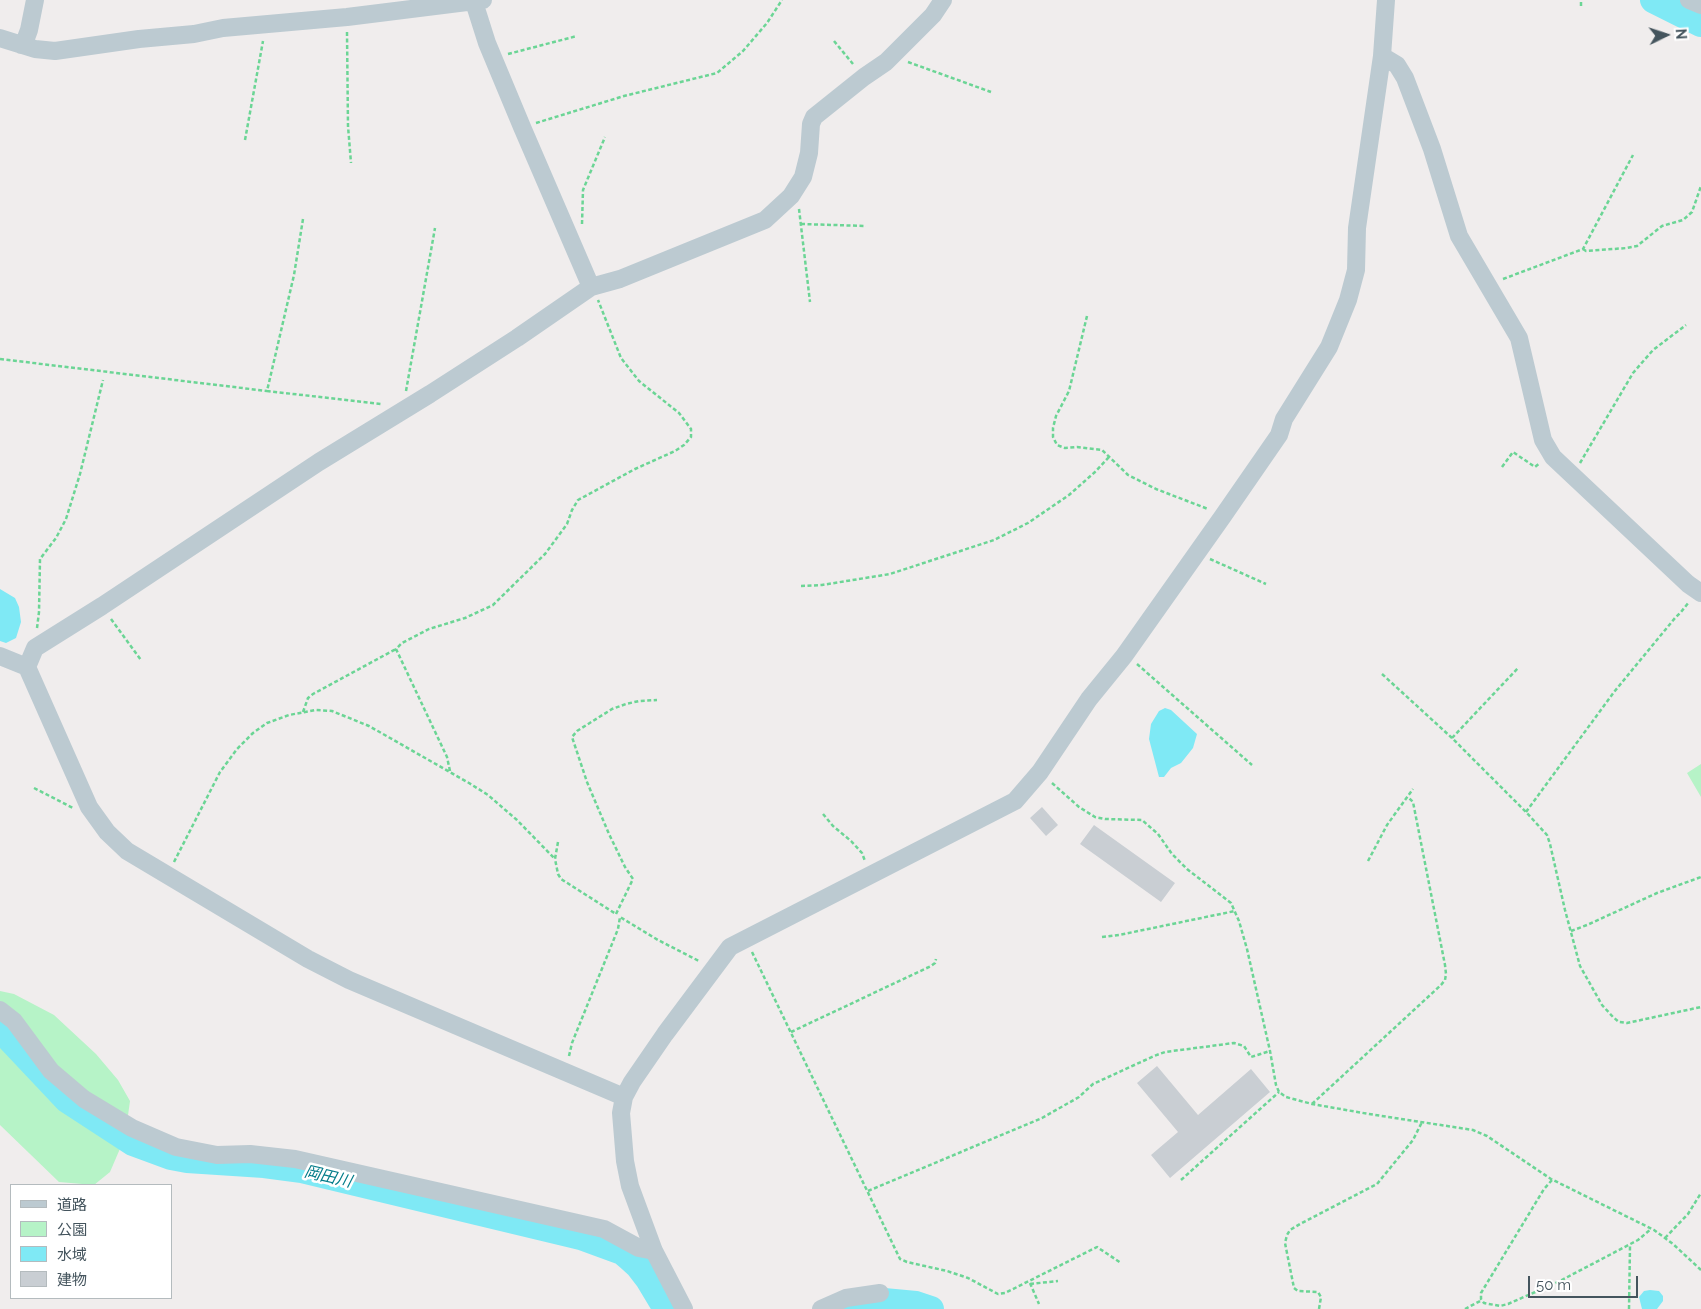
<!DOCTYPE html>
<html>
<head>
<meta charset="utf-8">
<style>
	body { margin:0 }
	#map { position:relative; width:1701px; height:1309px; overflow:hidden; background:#f0eded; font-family:Raleway,"Noto Sans JP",sans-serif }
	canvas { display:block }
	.legend { position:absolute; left:10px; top:1184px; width:162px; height:115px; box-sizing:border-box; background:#fff; border:1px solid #b4bbbe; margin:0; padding:6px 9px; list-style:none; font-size:15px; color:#44545d }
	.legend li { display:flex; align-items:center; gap:10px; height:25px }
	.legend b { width:25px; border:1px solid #b4bbbe }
	.north { position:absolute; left:1641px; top:10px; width:50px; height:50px; -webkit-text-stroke:4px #fff; paint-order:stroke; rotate:86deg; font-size:14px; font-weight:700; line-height:20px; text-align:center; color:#44545d }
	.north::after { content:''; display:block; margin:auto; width:18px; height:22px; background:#44545d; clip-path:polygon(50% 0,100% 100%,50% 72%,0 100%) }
	.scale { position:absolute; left:1528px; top:1276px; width:110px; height:22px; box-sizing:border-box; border:2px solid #44545d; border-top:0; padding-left:6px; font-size:15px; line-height:18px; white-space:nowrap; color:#44545d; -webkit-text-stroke:4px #fff; paint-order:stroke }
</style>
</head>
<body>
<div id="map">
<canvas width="1701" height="1309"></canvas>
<ul class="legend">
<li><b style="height:6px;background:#bccad1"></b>道路</li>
<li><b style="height:14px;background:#b6f3c7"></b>公園</li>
<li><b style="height:14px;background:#7fe9f5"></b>水域</li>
<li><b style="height:14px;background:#c9ced3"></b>建物</li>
</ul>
<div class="north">N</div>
<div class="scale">50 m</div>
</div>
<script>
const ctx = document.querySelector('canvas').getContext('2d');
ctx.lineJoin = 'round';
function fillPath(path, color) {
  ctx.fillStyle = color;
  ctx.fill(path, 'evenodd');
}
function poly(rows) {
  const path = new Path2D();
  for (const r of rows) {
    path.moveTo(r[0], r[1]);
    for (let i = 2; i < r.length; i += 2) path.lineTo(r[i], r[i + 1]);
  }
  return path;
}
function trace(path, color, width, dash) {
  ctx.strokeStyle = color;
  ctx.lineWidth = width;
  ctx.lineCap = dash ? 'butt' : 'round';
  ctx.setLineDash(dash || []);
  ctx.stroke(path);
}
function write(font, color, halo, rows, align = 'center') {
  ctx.font = font + ' Raleway,"Noto Sans JP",sans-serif';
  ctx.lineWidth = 5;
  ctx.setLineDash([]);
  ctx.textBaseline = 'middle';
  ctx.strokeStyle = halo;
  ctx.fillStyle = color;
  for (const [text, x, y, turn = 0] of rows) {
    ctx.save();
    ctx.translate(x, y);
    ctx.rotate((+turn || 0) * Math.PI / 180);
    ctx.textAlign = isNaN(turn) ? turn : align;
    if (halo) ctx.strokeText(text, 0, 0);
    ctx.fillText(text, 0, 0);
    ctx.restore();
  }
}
fillPath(poly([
	[1701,764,1701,797,1687,773],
	[0,991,14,994,54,1015,96,1054,118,1080,130,1101,125,1137,110,1172,94,1185,59,1182,0,1125]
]), '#b6f3c7');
fillPath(poly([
	[0,589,15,598,19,607,21,622,16,638,6,643,0,641],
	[1165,708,1171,710,1197,734,1193,748,1181,763,1171,768,1164,777,1159,777,1149,739,1151,724,1159,711],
	[1650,1290,1659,1291,1663,1296,1663,1301,1657,1309,1642,1309,1639,1297,1644,1291]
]), '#7fe9f5');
trace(poly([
	[1653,0,1701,24],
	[0,1029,67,1100,133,1143,171,1157,187,1160,264,1165,302,1170,581,1237,622,1252,629,1258,638,1266,648,1279,666,1309],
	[847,1305,873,1300,916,1304,931,1309]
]), '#7fe9f5', 26);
fillPath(poly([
	[1042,807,1058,825,1046,836,1030,818],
	[1094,825,1175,883,1161,902,1080,844],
	[1157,1066,1198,1115,1251,1069,1270,1092,1170,1178,1151,1155,1178,1132,1137,1083]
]), '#c9ced3');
trace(poly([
	[1581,6,1581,0],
	[347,32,348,126,351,163],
	[834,41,853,64],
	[508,54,577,36],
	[908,62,991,92],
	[536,123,624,96,717,73,743,51,767,23,782,0],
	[245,140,263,41],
	[799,209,810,302],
	[303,219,294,275,267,391,381,404],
	[582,224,583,190,605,137],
	[801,224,866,226],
	[1583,249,1586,251,1627,248,1637,246,1662,226,1683,220,1692,212,1701,186],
	[1503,279,1583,249,1633,155],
	[1087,316,1069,391,1056,416,1053,428,1053,437,1057,445,1065,448,1077,447,1102,450,1128,475,1156,489,1208,509],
	[0,359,267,391],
	[406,391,435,228],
	[1580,463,1633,373,1653,350,1686,325],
	[1502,467,1513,452,1535,467,1540,463],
	[1210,559,1266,584],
	[801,586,822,585,890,574,994,540,1028,523,1069,495,1095,472,1109,457],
	[111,619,141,660],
	[37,628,39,612,40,559,56,538,66,519,80,474,103,380],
	[1137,664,1252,765],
	[1382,674,1452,738,1526,812,1547,835,1550,844,1565,910,1580,966,1602,1005,1613,1017,1619,1022,1627,1023,1701,1007],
	[303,712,308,698,313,694,396,649],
	[1452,738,1518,668],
	[450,771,447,757,396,649,402,643,429,629,465,618,493,605,545,554,567,524,572,510,578,500,635,469,675,451,684,445,691,437,691,429,679,413,639,381,621,358,598,300],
	[1052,783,1079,807,1095,817,1105,819,1142,820,1158,834,1172,854,1187,869,1231,903,1239,921,1247,949,1270,1051,1276,1085,1279,1092,1286,1097,1312,1104,1369,1114,1473,1130,1487,1136,1551,1179,1654,1230,1673,1244,1701,1270],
	[34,788,73,808],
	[1526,812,1614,692,1675,618,1681,612,1689,602],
	[823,814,833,826,851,841,862,853,865,861],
	[558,842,555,859,558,874,561,879,616,914],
	[1368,861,1387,825,1413,789],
	[174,862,220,772,237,749,253,733,267,723,289,715,316,710,332,711,369,726,469,783,488,795,517,820,555,859],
	[616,914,633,879,625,867,609,834,587,782,572,737,577,731,612,709,626,704,639,701,657,700],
	[1571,931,1587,925,1657,893,1701,877],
	[1102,937,1119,935,1235,911],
	[752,952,900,1259,907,1262,947,1271,968,1278,998,1294,1005,1293,1097,1247,1121,1263],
	[791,1032,931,966,935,963,936,959],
	[569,1056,572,1043,618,929,620,917,658,940,699,961],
	[1312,1104,1441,985,1445,980,1446,974,1445,965,1413,802,1408,797],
	[1181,1180,1279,1092],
	[1552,1180,1544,1189,1481,1293,1481,1299,1484,1303,1500,1306,1508,1304,1558,1282,1638,1240,1651,1229],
	[868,1191,1042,1118,1079,1097,1093,1084,1154,1056,1165,1052,1234,1043,1244,1046,1251,1057,1270,1051],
	[1665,1238,1688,1214,1701,1193],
	[1030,1283,1039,1304],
	[1030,1284,1058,1281],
	[1319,1309,1321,1297,1318,1292,1298,1291,1294,1288,1285,1243,1287,1235,1290,1230,1300,1224,1377,1184,1413,1140,1422,1122],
	[1465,1309,1482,1300],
	[1629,1309,1630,1246]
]), '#6bd595', 2.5, [4, 2.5]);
trace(poly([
	[1689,0,1701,5],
	[474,2,487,43,522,127,591,287],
	[0,38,35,49,55,51,139,39,194,34,223,28,347,17,483,0],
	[21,45,26,38,29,30,35,0],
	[1382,56,1397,65,1405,78,1432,149,1459,236,1519,338,1543,440,1553,457,1688,584,1701,593],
	[0,656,27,667,89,807,107,832,127,851,308,959,349,980,624,1097],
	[27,667,35,648,102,606,319,462,430,394,517,338,591,287,620,279,765,220,791,196,803,177,809,153,811,124,814,117,864,77,886,62,933,15,943,0],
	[0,1010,14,1021,51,1071,84,1099,132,1128,176,1147,217,1155,250,1154,295,1159,604,1229,639,1248,654,1251],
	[684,1309,654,1251,630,1186,625,1161,621,1113,624,1097,632,1082,665,1034,730,947,1015,801,1040,772,1089,699,1124,656,1223,516,1279,435,1284,419,1329,347,1348,300,1356,270,1357,228,1382,56,1386,0],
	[821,1309,846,1298,880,1293]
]), '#bccad1', 18);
write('italic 16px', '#047d8a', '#fff', [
	["岡田川",328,1177,13]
]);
</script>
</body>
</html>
